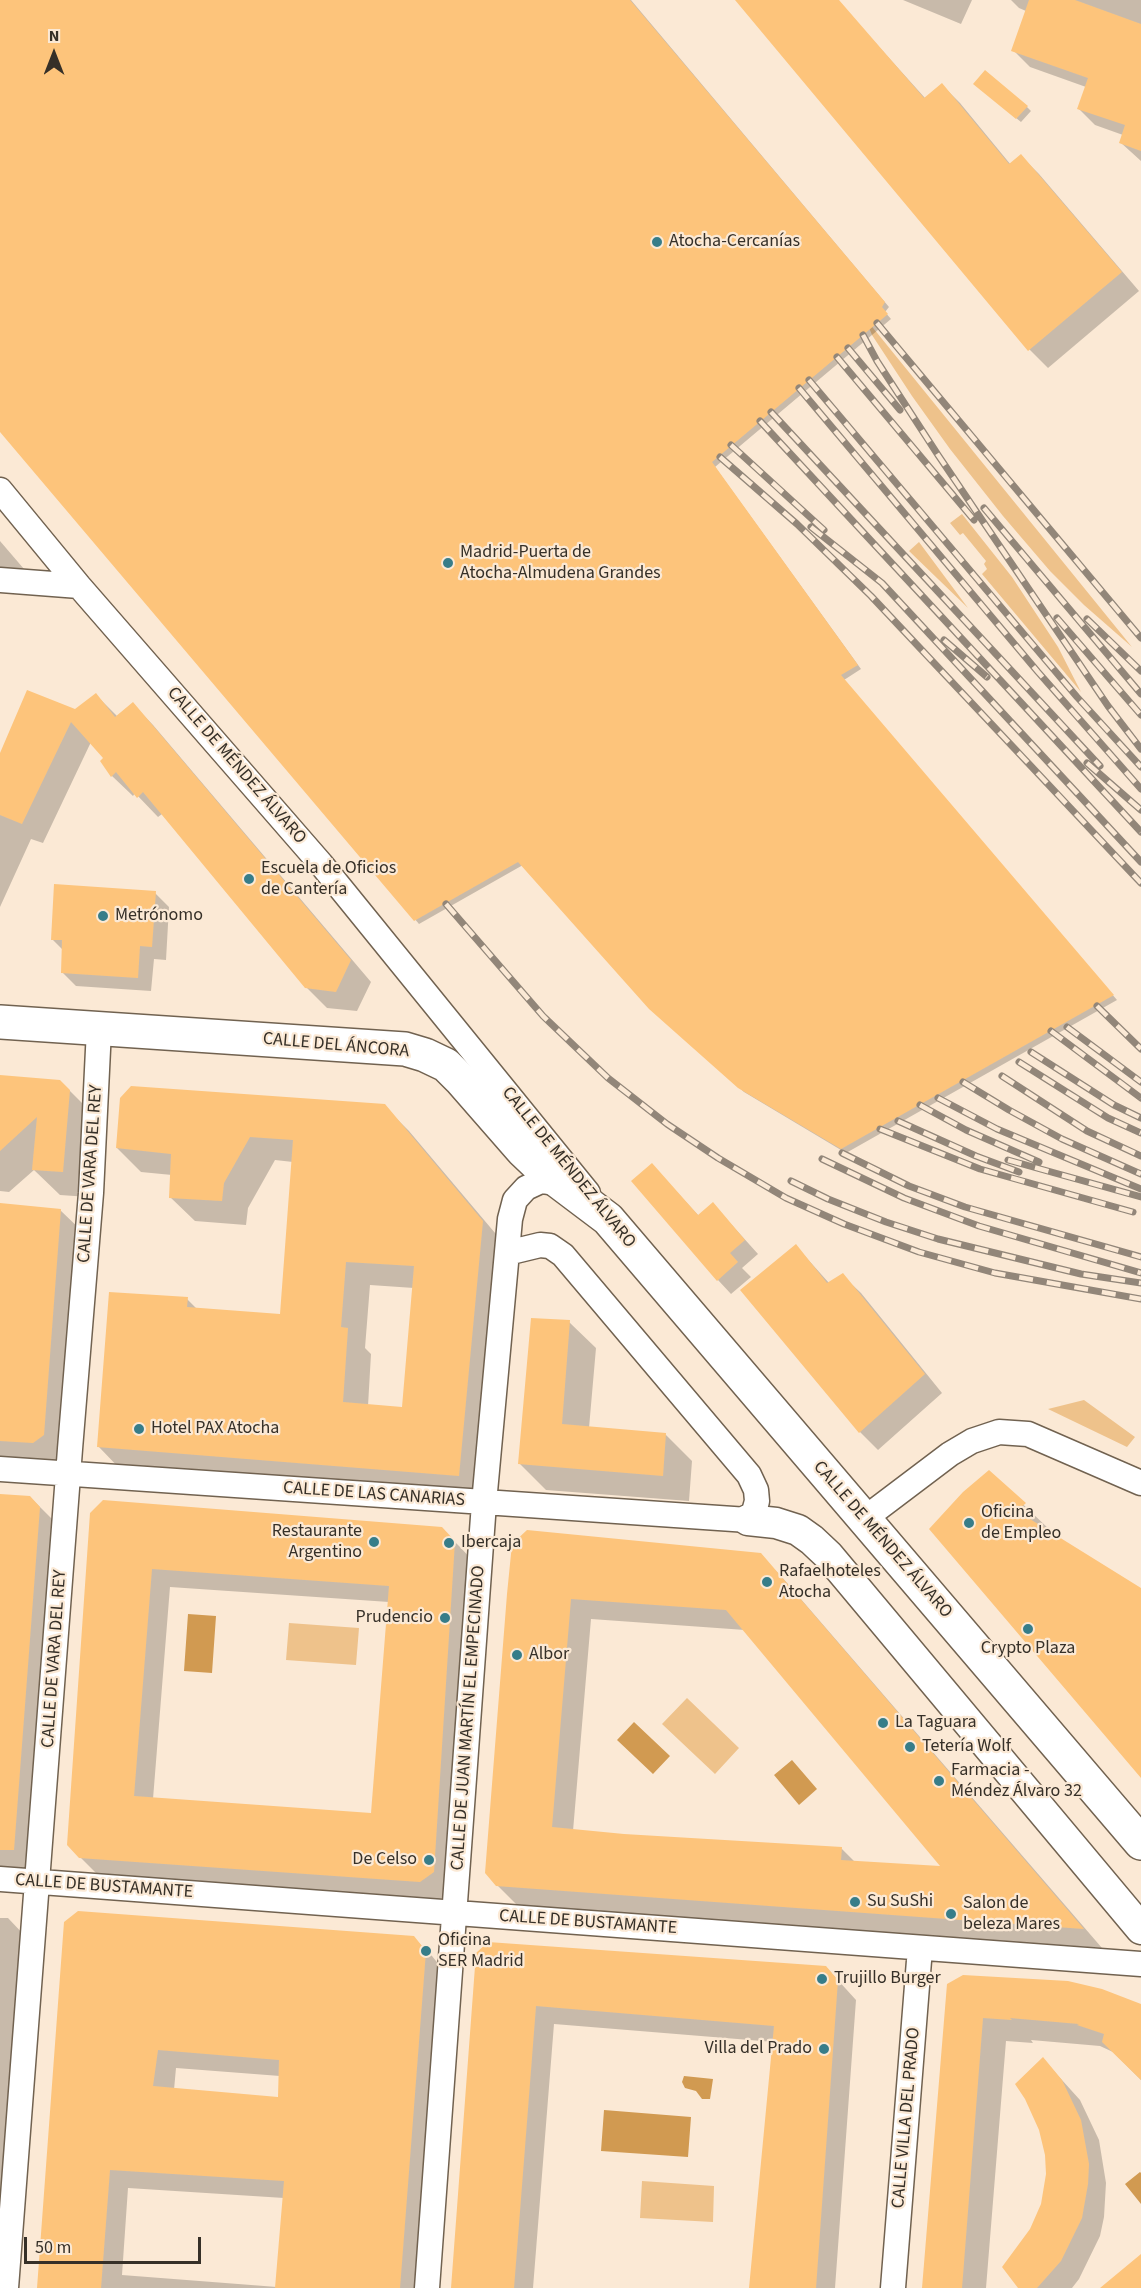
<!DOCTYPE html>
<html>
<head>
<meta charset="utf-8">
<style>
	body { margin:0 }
	#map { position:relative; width:1141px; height:2288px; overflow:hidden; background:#fbe9d5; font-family:"Source Sans 3",sans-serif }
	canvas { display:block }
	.north { position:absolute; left:24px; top:24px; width:60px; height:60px; -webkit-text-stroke:4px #fbe9d5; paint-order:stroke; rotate:0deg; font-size:16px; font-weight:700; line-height:24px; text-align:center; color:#363028 }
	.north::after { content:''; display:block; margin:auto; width:21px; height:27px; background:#363028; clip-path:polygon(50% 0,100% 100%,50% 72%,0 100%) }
	.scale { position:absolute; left:24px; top:2237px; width:177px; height:27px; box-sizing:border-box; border:3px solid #363028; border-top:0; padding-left:8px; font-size:18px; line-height:21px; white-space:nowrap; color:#363028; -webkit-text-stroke:4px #fbe9d5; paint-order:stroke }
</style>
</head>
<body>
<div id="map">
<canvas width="1141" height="2288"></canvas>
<div class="north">N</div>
<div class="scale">50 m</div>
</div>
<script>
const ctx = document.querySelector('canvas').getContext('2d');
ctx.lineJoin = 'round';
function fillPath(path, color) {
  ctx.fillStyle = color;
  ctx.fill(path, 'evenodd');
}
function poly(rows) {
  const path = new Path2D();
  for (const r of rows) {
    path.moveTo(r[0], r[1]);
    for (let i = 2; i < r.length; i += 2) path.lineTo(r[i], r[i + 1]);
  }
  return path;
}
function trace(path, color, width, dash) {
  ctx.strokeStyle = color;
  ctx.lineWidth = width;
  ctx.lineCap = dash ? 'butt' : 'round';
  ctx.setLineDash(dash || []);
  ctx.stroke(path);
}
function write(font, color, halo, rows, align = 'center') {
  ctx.font = font + ' "Source Sans 3",sans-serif';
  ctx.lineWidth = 4.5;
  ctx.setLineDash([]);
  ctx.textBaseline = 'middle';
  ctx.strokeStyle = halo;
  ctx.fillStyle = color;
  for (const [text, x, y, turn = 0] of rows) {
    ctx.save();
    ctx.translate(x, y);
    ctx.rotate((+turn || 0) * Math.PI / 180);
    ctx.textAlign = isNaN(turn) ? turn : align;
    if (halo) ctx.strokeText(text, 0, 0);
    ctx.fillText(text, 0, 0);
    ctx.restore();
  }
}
fillPath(poly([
	[865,318,1132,647,1084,605,1050,571,1003,516,950,449,912,396,872,335],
	[962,514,1012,577,1058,647,1081,692,982,574,987,569,984,564,986,561,963,533,960,535,950,523],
	[919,542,968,608,909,551],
	[1084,1400,1135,1437,1127,1447,1048,1409],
	[289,1623,359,1628,356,1665,286,1660],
	[687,1698,739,1748,715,1774,662,1724],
	[642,2181,714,2186,713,2222,640,2218]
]), '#eec28b');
fillPath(poly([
	[188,1614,216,1616,212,1673,184,1671],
	[634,1722,670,1756,653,1774,617,1740],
	[792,1760,817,1789,799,1805,774,1775],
	[684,2076,713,2079,710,2099,702,2099,696,2091,685,2088,682,2082],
	[604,2110,691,2117,688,2157,601,2151],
	[1140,2172,1141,2173,1141,2204,1125,2184]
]), '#d19a51');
fillPath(poly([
	[0,0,631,0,889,307,885,312,891,319,715,467,861,669,844,680,1117,1000,846,1153,744,1092,655,1012,523,865,419,924,0,429],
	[737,0,837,0,925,98,942,85,960,103,1011,165,1021,156,1039,174,1139,291,1048,368,1030,350],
	[903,0,972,0,961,24],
	[1011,0,1141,0,1141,161,1120,142,1123,135,1095,125,1078,108,1086,87,1030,67,1013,50,1026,11,1019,8],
	[979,88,1027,107,1031,111,1021,122],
	[0,541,24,569,19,579,0,578],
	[96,695,118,717,133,704,153,725,371,982,357,1011,327,1008,306,987,162,814,158,817,135,793,133,796,112,776,102,761,105,758,91,742,43,843,31,839,0,907,0,757,75,711],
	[155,893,169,907,166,960,154,959,151,991,76,986,62,972,63,950,52,939],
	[0,1077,60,1081,87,1108,89,1197,60,1195,34,1170,9,1192,0,1191],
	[384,1106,409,1131,506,1246,483,1499,122,1471,98,1446,187,1299,197,1309,281,1315,293,1162,275,1160,248,1208,246,1225,195,1221,170,1197,172,1175,141,1172,117,1148],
	[370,1285,414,1288,403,1409,368,1406,371,1354,365,1348],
	[652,1165,699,1216,713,1204,758,1254,742,1268,751,1277,731,1294,718,1280],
	[0,1206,60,1210,83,1232,66,1457,56,1465,0,1461],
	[796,1246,829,1283,842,1275,861,1293,942,1393,878,1450,860,1432],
	[569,1322,596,1348,589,1428,665,1434,692,1461,689,1501,546,1490,519,1463],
	[989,1472,1050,1530,1048,1532,1141,1590,1141,1776],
	[0,1495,30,1497,61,1528,45,1875,0,1881],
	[92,1514,442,1529,461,1548,473,1561,451,1890,439,1900,98,1875,80,1857],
	[170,1587,389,1602,372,1814,153,1799],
	[513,1545,760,1555,781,1576,1102,1948,518,1906,497,1885],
	[591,1619,745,1630,944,1868,855,1862,841,1848,624,1836,573,1831],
	[78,1912,413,1937,432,1956,444,1971,420,2288,38,2288],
	[176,2068,280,2076,279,2099,174,2090],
	[128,2188,284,2198,277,2287,122,2275],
	[0,1918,8,1918,26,1937,0,2288],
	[477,1954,826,1967,856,2000,835,2288,751,2288,774,2042,554,2024,533,2288,453,2288],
	[949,1985,1141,2007,1141,2080,1113,2052,1100,2046,1031,2040,1033,2043,1006,2041,986,2288,923,2288],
	[1043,2059,1080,2100,1099,2140,1106,2183,1104,2217,1100,2236,1079,2279,1072,2288,1020,2288,1032,2230,1043,2204,1048,2169]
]), '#0003');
fillPath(poly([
	[0,0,630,0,885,302,882,307,888,314,712,462,858,665,841,675,1114,995,841,1149,738,1088,649,1009,518,862,414,921,0,432],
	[735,0,839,0,924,98,942,83,1009,164,1021,154,1122,272,1028,351],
	[1029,0,1075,0,1141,24,1141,151,1119,143,1125,125,1077,109,1088,78,1011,51],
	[985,70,1028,106,1016,119,973,84],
	[27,690,75,709,96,693,115,717,133,702,351,960,336,992,305,988,143,792,137,798,116,772,111,777,100,761,103,758,71,722,22,824,0,815,0,753],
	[54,884,156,891,152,947,140,946,138,978,61,973,62,940,51,940],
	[0,1075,60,1080,70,1090,63,1172,32,1170,37,1117,0,1151],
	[131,1086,385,1104,483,1221,459,1476,97,1447,109,1292,188,1297,187,1307,280,1314,293,1140,250,1137,224,1183,222,1201,169,1198,171,1154,116,1148,120,1098],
	[346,1262,414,1266,402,1407,343,1402,348,1328,341,1327],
	[652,1163,698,1215,713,1202,745,1240,730,1253,738,1262,717,1281,631,1181],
	[0,1203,61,1209,44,1435,33,1443,0,1441],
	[796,1244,827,1283,843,1273,925,1374,859,1433,740,1290],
	[531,1318,570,1320,562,1424,666,1433,663,1476,518,1464],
	[989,1470,1026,1503,1017,1511,1141,1588,1141,1778,929,1529,963,1492],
	[0,1494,30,1496,40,1507,14,1850,0,1850],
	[103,1500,442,1527,455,1541,434,1872,420,1882,79,1858,67,1845,90,1513],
	[152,1569,389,1586,371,1813,134,1796],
	[527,1530,761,1553,1084,1929,496,1886,485,1873,507,1594,512,1544],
	[571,1599,726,1610,940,1866,841,1860,842,1847,624,1834,552,1827],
	[78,1911,414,1936,426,1951,400,2288,275,2288,284,2181,110,2170,101,2288,37,2288,64,1922],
	[158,2050,279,2060,278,2097,153,2086],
	[488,1942,826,1966,838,1980,816,2288,749,2288,774,2026,536,2006,514,2288,451,2288,476,1953],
	[963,1975,1068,1981,1102,1989,1141,2004,1141,2080,1102,2042,1104,2034,1077,2025,1079,2024,1010,2018,1012,2020,983,2018,962,2288,922,2288,947,1984],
	[1043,2057,1062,2080,1081,2120,1089,2164,1088,2184,1082,2218,1061,2261,1037,2288,1018,2288,1002,2267,1030,2229,1041,2204,1046,2174,1045,2155,1039,2130,1025,2099,1015,2084],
	[1141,2254,1141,2288,1100,2288]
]), '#fdc47b');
const minor = poly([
	[0,490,79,586,321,864,588,1193],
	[0,580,79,586],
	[0,1469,748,1520,754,1512,757,1501,756,1490,749,1475,563,1255,550,1246,540,1245,507,1253],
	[864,1519,950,1454,972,1441,999,1432,1028,1434,1141,1483],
	[0,1879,1141,1964],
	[6,2288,70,1449,91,1193,99,1029],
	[427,2288,484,1503,510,1219,515,1200,526,1188,541,1181,559,1183],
	[893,2288,920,1948]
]);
const tertiary = poly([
	[748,1520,776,1523,798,1530,812,1540,829,1556,1141,1929]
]);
const secondary = poly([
	[0,1022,405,1049,425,1055,446,1065,460,1079,522,1150,543,1170,608,1219,1141,1843]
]);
trace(minor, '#716250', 27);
trace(tertiary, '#716250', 33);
trace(secondary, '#716250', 36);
trace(minor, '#fff', 24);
trace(tertiary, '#fff', 30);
trace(secondary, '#fff', 33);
const rail = poly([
	[877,323,1141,638],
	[863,335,877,361,938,455,1108,706,1141,749],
	[848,348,900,410],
	[837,357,974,520],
	[809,380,1077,697,1141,767],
	[799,388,1038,672,1141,789],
	[771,412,1100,766],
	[760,421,1141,832],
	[731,445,824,530],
	[720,457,797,524,871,596,1141,883],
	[984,508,1141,694],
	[811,527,882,583,1141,862],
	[1057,618,1141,715],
	[1087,619,1141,671],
	[944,640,987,677],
	[1087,763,1141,810],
	[446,904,543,1016,608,1078,667,1124,718,1158,786,1198,844,1224,919,1252,995,1273,1141,1299],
	[1097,1006,1141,1049],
	[1067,1027,1141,1082],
	[1051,1031,1141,1098],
	[1031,1052,1114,1105,1141,1118],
	[1019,1062,1108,1118,1141,1133],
	[1002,1076,1087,1131,1141,1156],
	[963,1082,1009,1110,1062,1139,1141,1174],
	[938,1098,997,1129,1141,1189],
	[920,1105,966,1130,1039,1162],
	[898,1121,976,1156,1019,1172],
	[880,1129,980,1169,1133,1212],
	[842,1153,909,1186,965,1207,1141,1257],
	[822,1159,904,1198,979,1226,1141,1273],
	[1008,1160,1141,1197],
	[791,1181,828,1199,886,1222,938,1239,1081,1274,1141,1283]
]);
trace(rail, '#928679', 7);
trace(rail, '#fbe9d5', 4.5, [14]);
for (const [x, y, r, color] of [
	[657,242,6,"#377d89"],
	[448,563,6,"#377d89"],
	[249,879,6,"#377d89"],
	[103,916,6,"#377d89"],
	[139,1429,6,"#377d89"],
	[969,1523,6,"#377d89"],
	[374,1542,6,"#377d89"],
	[449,1543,6,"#377d89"],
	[767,1582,6,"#377d89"],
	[445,1618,6,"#377d89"],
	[1028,1629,6,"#377d89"],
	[517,1655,6,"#377d89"],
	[883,1723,6,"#377d89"],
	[910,1747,6,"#377d89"],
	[939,1781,6,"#377d89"],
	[429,1860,6,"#377d89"],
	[855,1902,6,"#377d89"],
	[951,1914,6,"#377d89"],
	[426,1951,6,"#377d89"],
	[822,1979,6,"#377d89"],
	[824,2049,6,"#377d89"]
]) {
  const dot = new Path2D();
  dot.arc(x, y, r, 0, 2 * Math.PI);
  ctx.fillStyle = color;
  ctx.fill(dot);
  trace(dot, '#fbe9d5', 2);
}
write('18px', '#363028', '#fbe9d5', [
	["Atocha-Cercanías",669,242],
	["Madrid-Puerta de",460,553],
	["Atocha-Almudena Grandes",460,574],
	["Escuela de Oficios",261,869],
	["de Cantería",261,890],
	["Metrónomo",115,916],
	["Hotel PAX Atocha",151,1429],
	["Oficina",981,1513],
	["de Empleo",981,1534],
	["Restaurante",362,1532,"right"],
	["Argentino",362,1553,"right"],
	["Ibercaja",461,1543],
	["Rafaelhoteles",779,1572],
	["Atocha",779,1593],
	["Prudencio",433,1618,"right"],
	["Crypto Plaza",1028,1649,"center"],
	["Albor",529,1655],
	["La Taguara",895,1723],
	["Tetería Wolf",922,1747],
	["Farmacia -",951,1771],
	["Méndez Álvaro 32",951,1792],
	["De Celso",417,1860,"right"],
	["Su SuShi",867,1902],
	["Salon de",963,1904],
	["beleza Mares",963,1925],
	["Oficina",438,1941],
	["SER Madrid",438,1962],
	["Trujillo Burger",834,1979],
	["Villa del Prado",812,2049,"right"]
], 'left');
write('18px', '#363028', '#fbe9d5', [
	["CALLE DE MÉNDEZ ÁLVARO",236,766,49],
	["CALLE DEL ÁNCORA",336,1046,5],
	["CALLE DE MÉNDEZ ÁLVARO",568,1168,51],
	["CALLE DE VARA DEL REY",91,1174,-86],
	["CALLE DE LAS CANARIAS",374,1495,4],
	["CALLE DE MÉNDEZ ÁLVARO",882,1540,49],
	["CALLE DE VARA DEL REY",55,1659,-86],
	["CALLE DE JUAN MARTÍN EL EMPECINADO",469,1718,-86],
	["CALLE DE BUSTAMANTE",104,1887,4],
	["CALLE DE BUSTAMANTE",588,1923,4],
	["CALLE VILLA DEL PRADO",907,2118,-85]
]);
</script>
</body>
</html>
